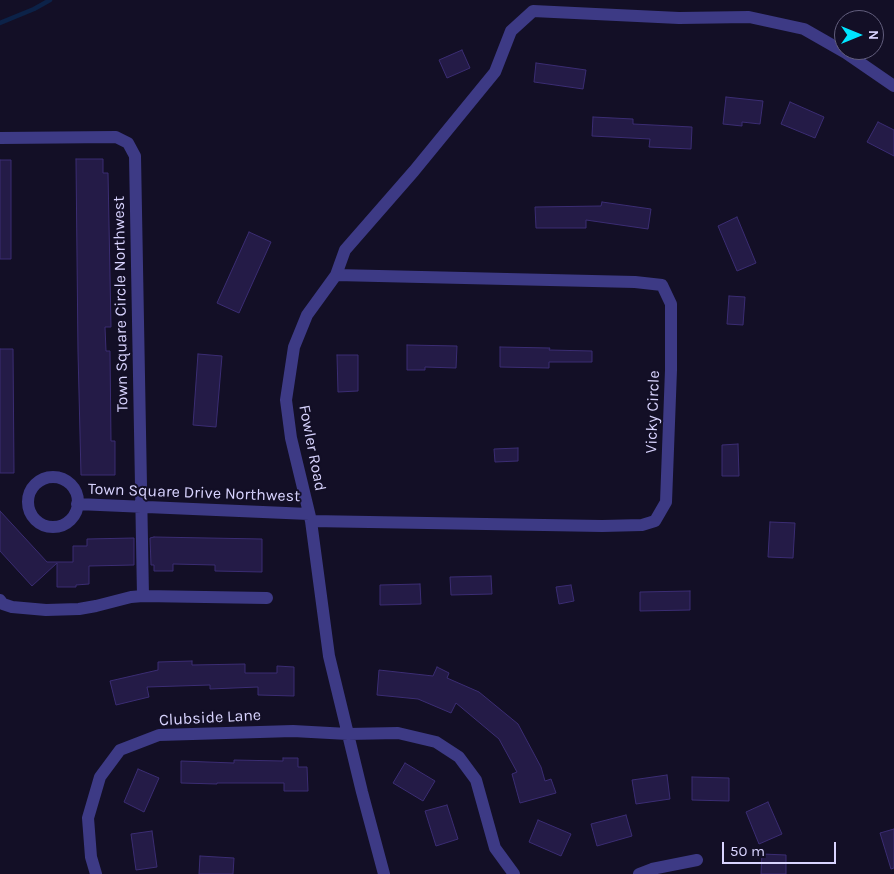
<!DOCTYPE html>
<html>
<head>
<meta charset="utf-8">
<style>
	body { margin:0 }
	#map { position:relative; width:894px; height:874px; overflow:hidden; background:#130f26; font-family:Karla,sans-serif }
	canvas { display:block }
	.north { position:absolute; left:834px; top:10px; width:50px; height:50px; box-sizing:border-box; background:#130f26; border:1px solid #625e7d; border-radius:50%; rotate:90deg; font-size:14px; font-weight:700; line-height:20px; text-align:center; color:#d9d4ff }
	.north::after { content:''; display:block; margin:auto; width:18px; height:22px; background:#00e5ff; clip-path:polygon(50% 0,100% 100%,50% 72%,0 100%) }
	.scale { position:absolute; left:722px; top:842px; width:114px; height:22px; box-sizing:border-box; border:2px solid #d9d4ff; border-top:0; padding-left:6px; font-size:15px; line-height:18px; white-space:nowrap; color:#d9d4ff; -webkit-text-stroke:4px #130f26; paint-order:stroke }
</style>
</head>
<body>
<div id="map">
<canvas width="894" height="874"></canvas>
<div class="north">N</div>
<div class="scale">50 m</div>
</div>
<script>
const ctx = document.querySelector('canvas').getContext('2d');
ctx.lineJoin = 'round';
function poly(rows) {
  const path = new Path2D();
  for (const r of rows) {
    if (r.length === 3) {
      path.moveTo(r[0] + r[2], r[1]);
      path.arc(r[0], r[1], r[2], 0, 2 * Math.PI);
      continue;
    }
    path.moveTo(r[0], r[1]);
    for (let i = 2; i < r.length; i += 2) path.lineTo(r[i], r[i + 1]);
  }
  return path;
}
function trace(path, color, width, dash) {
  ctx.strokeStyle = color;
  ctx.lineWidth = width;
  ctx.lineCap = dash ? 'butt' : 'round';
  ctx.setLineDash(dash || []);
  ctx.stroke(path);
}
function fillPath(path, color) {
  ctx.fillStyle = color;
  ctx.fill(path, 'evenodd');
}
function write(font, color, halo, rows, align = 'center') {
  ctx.font = font + ' Karla,sans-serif';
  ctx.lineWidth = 4;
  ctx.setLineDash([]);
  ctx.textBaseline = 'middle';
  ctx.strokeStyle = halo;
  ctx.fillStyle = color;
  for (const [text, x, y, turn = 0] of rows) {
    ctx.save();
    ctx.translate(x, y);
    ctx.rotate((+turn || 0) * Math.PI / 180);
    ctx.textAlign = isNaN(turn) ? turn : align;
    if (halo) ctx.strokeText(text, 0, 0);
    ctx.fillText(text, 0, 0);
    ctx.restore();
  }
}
trace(poly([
	[0,23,34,9,50,0]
]), '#0c2248', 4.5);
const building = poly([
	[462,50,470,68,447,78,439,60,462,50],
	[536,63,586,70,583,89,534,82,536,63],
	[726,97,763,101,760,124,742,122,742,126,723,124,726,97],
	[790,102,824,117,815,138,781,124,790,102],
	[593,117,633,119,633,124,692,127,691,149,649,147,650,139,592,136,593,117],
	[878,122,894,130,894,156,867,142,878,122],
	[76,159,103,159,103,173,108,173,111,327,105,327,106,351,110,351,111,441,115,441,115,475,81,475,78,352,76,159],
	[0,160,11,160,11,259,0,259,0,160],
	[602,202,651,209,648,229,586,220,586,228,536,228,535,207,601,206,602,202],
	[737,217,756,263,737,271,718,226,737,217],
	[249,232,271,242,239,313,217,303,249,232],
	[729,296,745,297,743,325,727,324,729,296],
	[407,345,457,346,456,368,425,367,425,370,407,370,407,345],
	[500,347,550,348,549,350,592,351,592,362,549,362,549,368,500,367,500,347],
	[0,349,13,349,14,473,0,473,0,349],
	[198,354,222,356,216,427,193,425,198,354],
	[337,355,358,355,358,391,338,392,337,355],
	[738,444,739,476,722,476,722,445,738,444],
	[518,448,518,461,495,462,494,449,518,448],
	[0,511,47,562,73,562,73,546,87,546,87,539,134,538,134,565,89,566,89,584,76,585,76,587,57,587,57,563,32,586,0,551,0,511],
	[770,522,795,523,793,558,768,557,770,522],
	[154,537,262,539,262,572,215,571,215,565,173,564,173,571,154,571,154,565,151,565,150,538,154,537],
	[491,576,492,594,451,595,450,577,491,576],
	[420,584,421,604,380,605,380,585,420,584],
	[571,585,574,601,559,604,556,587,571,585],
	[690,591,690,610,640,611,640,592,690,591],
	[192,661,192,665,245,664,245,673,277,673,277,666,294,667,294,696,258,695,258,687,210,689,210,685,147,687,149,697,116,705,110,681,158,670,158,662,192,661],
	[437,667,449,673,447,678,479,692,518,724,541,767,545,781,551,779,556,793,520,803,512,774,517,772,499,739,456,703,451,713,418,699,377,695,379,670,433,676,437,667],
	[283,758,298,758,298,767,307,767,308,791,284,791,284,783,217,783,217,784,181,783,181,761,234,763,234,760,283,761,283,758],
	[405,763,435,781,423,801,393,783,405,763],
	[138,769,159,778,144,812,124,802,138,769],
	[667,775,670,799,636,804,632,780,667,775],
	[692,777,729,778,729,801,692,800,692,777],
	[768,802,782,834,759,844,746,812,768,802],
	[447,805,458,839,436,846,425,811,447,805],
	[626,815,632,836,597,846,591,824,626,815],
	[538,820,571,834,561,856,529,842,538,820],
	[894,829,894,868,891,869,880,833,894,829],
	[152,831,157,867,136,870,131,834,152,831],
	[762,854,786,855,786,874,761,874,762,854],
	[200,856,234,858,233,874,199,874,200,856]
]);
fillPath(building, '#241b47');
trace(building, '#3b2d73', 1);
trace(poly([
	[0,138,116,137,128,143,135,156,143,596],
	[53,502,25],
	[77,504,309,514],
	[311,521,602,526,642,525,655,521,666,502,671,370,671,304,662,285,635,282,336,275],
	[0,600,3,604,12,607,46,610,79,609,96,606,131,597,143,596,267,598],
	[96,874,91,857,88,818,100,777,120,750,159,735,293,731,348,734,398,733,436,742,459,757,476,780,495,848,514,874],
	[384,874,362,792,329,656,311,521,291,438,286,400,294,347,307,315,336,275,345,250,414,171,495,72,511,31,533,11,679,18,749,17,804,29,846,53,894,86],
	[639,874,652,869,697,860]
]), '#3d3a85', 12);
write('16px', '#d9d4ff', '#130f26', [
	["Town Square Circle Northwest",121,304,-91],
	["Vicky Circle",653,412,-88],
	["Fowler Road",312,448,79],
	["Town Square Drive Northwest",194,493,2],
	["Clubside Lane",210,718,-3]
]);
</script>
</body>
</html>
